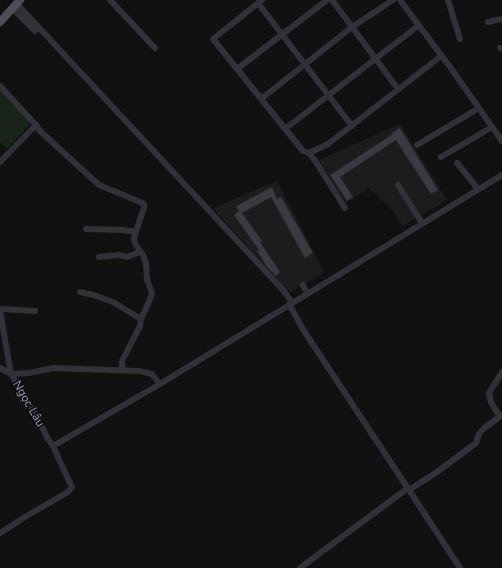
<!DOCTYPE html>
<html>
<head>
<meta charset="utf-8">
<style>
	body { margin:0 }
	canvas { display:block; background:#111012 }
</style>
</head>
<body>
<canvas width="502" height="568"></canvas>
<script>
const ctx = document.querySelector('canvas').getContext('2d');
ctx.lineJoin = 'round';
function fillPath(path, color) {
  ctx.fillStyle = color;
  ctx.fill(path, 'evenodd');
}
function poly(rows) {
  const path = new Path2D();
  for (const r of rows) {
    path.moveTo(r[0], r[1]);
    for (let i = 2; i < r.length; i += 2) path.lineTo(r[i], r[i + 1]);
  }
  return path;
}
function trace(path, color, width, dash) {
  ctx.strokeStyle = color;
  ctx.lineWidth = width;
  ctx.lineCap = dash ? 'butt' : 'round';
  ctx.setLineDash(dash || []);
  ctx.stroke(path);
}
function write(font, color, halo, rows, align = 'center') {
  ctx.font = font + ' "Nunito Sans",sans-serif';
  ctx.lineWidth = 3;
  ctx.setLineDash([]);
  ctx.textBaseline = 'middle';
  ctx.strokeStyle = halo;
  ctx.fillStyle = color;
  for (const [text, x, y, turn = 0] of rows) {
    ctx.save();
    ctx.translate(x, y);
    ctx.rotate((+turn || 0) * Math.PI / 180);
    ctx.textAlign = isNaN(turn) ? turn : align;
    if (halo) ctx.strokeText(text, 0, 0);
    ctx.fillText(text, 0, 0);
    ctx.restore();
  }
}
fillPath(poly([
	[400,124,447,200,403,226,391,209,369,188,346,203,319,160],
	[277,181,324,273,289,293,213,208]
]), '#1c1c1f');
fillPath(poly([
	[0,90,31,123,7,149,0,142]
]), '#1a221c');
const building = poly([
	[400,128,438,190,431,194,396,140,340,177,353,197,347,201,330,175,393,134,392,133,400,128],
	[272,187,277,199,281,197,313,253,305,258,271,197,242,213,262,241,260,242,280,272,276,276,267,267,257,251,259,250,234,215,239,211,236,206,272,187]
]);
fillPath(building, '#3a3a40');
trace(building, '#2b2a2e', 1);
trace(poly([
	[110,0,155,48],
	[262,0,213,39,303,151,309,153,316,162,345,208],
	[332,0,398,89],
	[400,0,450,67,502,141],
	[448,0,460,39],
	[258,3,352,126],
	[17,4,282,289,292,302],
	[13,9,35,31],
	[488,22,502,19],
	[500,48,502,49],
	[237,69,327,0],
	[0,86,36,125,40,131,99,185,138,201,144,204,144,208,137,228,134,239,135,244,143,255,146,263,147,280,152,293,151,297,141,319,140,326,122,361,122,369],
	[261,99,352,27,393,0],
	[285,129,419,25],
	[417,145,479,108],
	[309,153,328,144,441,56],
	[441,157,492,127],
	[0,162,36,125],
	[457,163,478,189],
	[398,185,422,223],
	[86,229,123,230,136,232],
	[99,257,119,255,127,257,140,252],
	[303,285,307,293],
	[80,292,94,295,113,302,141,319],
	[289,304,304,331,409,490,437,472,476,443,479,434,483,429,502,415],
	[0,309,35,311],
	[0,311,11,374,38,419,48,439,53,446,62,466,72,487,68,492,25,517,0,533],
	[0,368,11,374,29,373,53,368,140,371,152,374,160,384],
	[499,416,491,402,489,393,502,372],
	[53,446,160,384,502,175],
	[409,490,460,568],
	[300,568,408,488]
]), '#313137', 6);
trace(poly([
	[0,22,20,0]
]), '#4d4d56', 8);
write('12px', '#a0a3b4', '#0c0b0d', [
	["Ngọc Lâu",28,404,60]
]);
</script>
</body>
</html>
